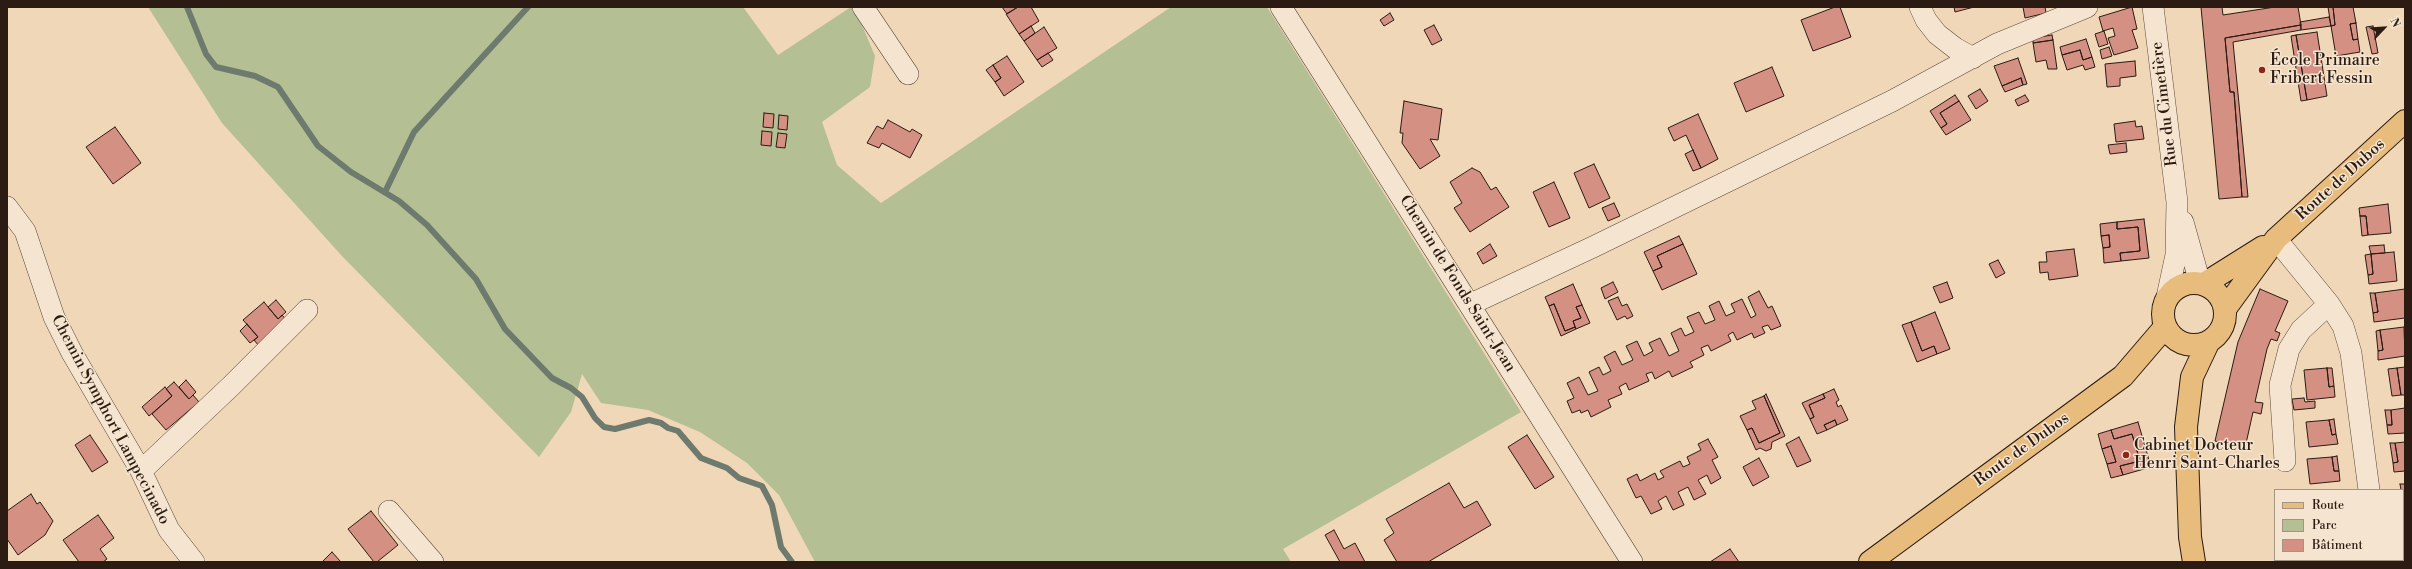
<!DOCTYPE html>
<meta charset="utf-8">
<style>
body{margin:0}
#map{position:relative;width:2412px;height:569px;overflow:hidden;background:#efd7b7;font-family:"Libre Bodoni",serif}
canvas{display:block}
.frame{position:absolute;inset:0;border:8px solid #2b1b12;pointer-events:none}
.legend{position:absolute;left:2274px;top:489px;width:130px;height:72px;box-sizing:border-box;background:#f5e5d0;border:1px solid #a49484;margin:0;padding:5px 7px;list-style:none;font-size:12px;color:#2b1b12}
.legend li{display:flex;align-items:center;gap:8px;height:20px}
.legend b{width:20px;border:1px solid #a49484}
.north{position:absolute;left:2364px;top:8px;width:40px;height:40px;-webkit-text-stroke:3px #f5e5d0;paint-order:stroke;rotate:65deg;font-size:11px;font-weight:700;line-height:16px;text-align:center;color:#2b1b12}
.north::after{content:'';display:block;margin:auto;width:14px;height:18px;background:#2b1b12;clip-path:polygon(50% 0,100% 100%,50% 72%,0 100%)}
</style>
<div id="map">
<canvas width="2412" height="569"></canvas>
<div class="frame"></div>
<ul class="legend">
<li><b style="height:5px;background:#e8bc7c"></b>Route</li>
<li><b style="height:11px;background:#b4bf93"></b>Parc</li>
<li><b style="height:11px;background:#d49083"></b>Bâtiment</li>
</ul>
<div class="north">N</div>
</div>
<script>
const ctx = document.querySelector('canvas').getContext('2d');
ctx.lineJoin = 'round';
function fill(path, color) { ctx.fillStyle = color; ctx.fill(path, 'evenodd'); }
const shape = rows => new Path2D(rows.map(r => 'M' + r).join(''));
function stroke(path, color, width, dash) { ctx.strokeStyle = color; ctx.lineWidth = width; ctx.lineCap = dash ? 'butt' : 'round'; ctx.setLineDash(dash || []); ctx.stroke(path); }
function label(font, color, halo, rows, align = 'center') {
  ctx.font = font + ' "Libre Bodoni",serif'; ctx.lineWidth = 3; ctx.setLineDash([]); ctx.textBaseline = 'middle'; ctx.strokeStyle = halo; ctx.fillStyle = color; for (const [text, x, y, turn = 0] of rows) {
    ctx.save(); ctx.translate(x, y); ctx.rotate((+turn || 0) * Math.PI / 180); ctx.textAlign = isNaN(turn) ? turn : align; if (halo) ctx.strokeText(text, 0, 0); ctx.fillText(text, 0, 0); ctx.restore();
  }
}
const green = shape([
 [148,7,743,7,778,55,851,7,859,18,875,56,870,87,822,122,837,165,881,203,1171,7,1267,7,1521,412,1283,549,1291,562,815,562,779,495,747,463,700,432,648,410,601,403,582,374,571,412,539,457,342,256,222,123]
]);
const stream = shape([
 [187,7,206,54,216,67,255,76,278,87,318,146,351,172,399,201,427,225,476,279,505,329,552,378,571,388,582,397,595,418,604,427,615,429,649,420,661,423,668,428,678,431,701,458,727,468,739,478,762,486,772,505,781,547,792,562],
 [385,192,414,132,528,7]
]);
const building = shape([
 [1002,7,1018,7,1007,14,1002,7],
 [1018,7,1031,7,1039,21,1019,34,1006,14,1018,7],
 [1835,7,1840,7,1851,37,1813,51,1801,20,1835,7],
 [1954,7,1974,7,1955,12,1954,7],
 [2023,7,2045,7,2046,13,2025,18,2023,7],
 [2132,7,2137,29,2132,30,2138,48,2114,55,2108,38,2115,36,2113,28,2103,31,2099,17,2132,7],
 [2201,7,2222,7,2223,15,2275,7,2298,7,2301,25,2225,38,2230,92,2234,92,2242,197,2219,199,2201,7],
 [2328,7,2333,7,2335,25,2331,26,2328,7],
 [2333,7,2353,7,2356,23,2350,24,2353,40,2358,39,2360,52,2336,56,2331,26,2335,25,2333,7],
 [1390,13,1394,20,1384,26,1380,20,1390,13],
 [2329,17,2331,26,2301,30,2300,22,2329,17],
 [2356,23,2358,39,2353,40,2350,24,2356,23],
 [1434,25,1442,40,1432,45,1424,30,1434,25],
 [2301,25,2301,30,2233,42,2248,197,2242,197,2234,92,2230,92,2225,38,2301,25],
 [1031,26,1035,33,1024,41,1019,34,1031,26],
 [2373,26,2378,53,2372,54,2366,27,2373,26],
 [1044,27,1057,48,1037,60,1024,41,1044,27],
 [2104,31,2108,44,2099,47,2095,34,2104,31],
 [2317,32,2327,96,2307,100,2296,35,2317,32],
 [2052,35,2053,40,2033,43,2033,38,2052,35],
 [2296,35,2307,100,2301,101,2291,36,2296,35],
 [2086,39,2092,57,2083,60,2080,50,2062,55,2060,47,2086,39],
 [2053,40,2057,69,2048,69,2046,60,2036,62,2033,43,2053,40],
 [2109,47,2112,56,2102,59,2100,50,2109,47],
 [2080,50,2083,60,2092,57,2095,67,2085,70,2083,65,2067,70,2062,55,2080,50],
 [1048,53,1053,60,1042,67,1037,60,1048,53],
 [1007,56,1024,82,1004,96,995,82,1001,78,993,65,1007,56],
 [2018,58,2027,84,2023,85,2021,78,2002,86,1994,66,2018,58],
 [2135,61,2136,76,2120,78,2120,86,2107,87,2105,64,2135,61],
 [993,65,1001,78,995,82,986,70,993,65],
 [1772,67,1784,96,1746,112,1734,83,1772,67],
 [2021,78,2023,85,2005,92,2002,86,2021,78],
 [1980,89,1988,101,1976,109,1968,96,1980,89],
 [1955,95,1959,101,1940,113,1947,124,1941,128,1930,111,1955,95],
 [2025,95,2029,101,2018,106,2015,100,2025,95],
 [1404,101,1442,109,1438,140,1430,139,1440,156,1420,169,1402,143,1403,133,1400,133,1404,101],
 [1959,101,1971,120,1946,135,1941,128,1947,124,1940,113,1959,101],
 [764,113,774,114,773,128,763,127,764,113],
 [1698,114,1718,159,1701,168,1686,135,1674,141,1668,128,1698,114],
 [779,115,788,116,787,130,778,129,779,115],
 [888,120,910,132,912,129,922,135,910,158,882,143,879,148,867,143,877,126,883,129,888,120],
 [2135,121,2136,127,2142,126,2144,139,2116,142,2114,124,2135,121],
 [115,127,141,163,113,184,86,147,115,127],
 [762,131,772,132,771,146,761,145,762,131],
 [778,133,787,134,785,148,776,147,778,133],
 [2126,143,2127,152,2110,154,2108,145,2126,143],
 [1693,150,1701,168,1693,171,1685,154,1693,150],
 [1594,164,1610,198,1589,208,1574,173,1594,164],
 [1472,168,1480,172,1491,190,1496,187,1509,207,1470,232,1454,208,1462,203,1450,182,1472,168],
 [1554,182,1570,218,1549,227,1533,192,1554,182],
 [1614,203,1620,216,1608,221,1602,208,1614,203],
 [2388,204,2391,233,2368,235,2366,216,2360,216,2359,208,2388,204],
 [2360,216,2366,216,2368,235,2362,236,2360,216],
 [2144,219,2149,258,2121,261,2120,253,2140,251,2138,227,2117,229,2117,222,2144,219],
 [2117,222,2117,229,2138,227,2140,251,2120,253,2121,261,2104,263,2103,248,2110,247,2109,235,2101,236,2100,224,2117,222],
 [2109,235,2110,247,2103,248,2101,236,2109,235],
 [1679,236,1683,244,1657,256,1662,267,1653,271,1644,252,1679,236],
 [1490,244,1497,256,1483,264,1477,253,1490,244],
 [1683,244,1697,274,1662,290,1653,271,1662,267,1657,256,1683,244],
 [2384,245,2385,253,2371,254,2369,246,2384,245],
 [2074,249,2078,276,2049,280,2048,272,2040,273,2039,262,2047,262,2046,252,2074,249],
 [2394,252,2397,281,2369,284,2368,275,2373,274,2371,254,2394,252],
 [2371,254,2373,274,2368,275,2365,255,2371,254],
 [1998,260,2005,273,1996,278,1989,264,1998,260],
 [1613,282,1618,292,1605,299,1601,288,1613,282],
 [1947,282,1953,298,1940,303,1933,287,1947,282],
 [1573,284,1582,305,1576,307,1581,318,1573,321,1575,327,1565,331,1554,304,1549,306,1545,297,1573,284],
 [2260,289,2288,301,2275,331,2280,333,2277,341,2271,339,2267,349,2255,402,2263,403,2261,414,2253,412,2245,448,2215,441,2238,342,2260,289],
 [2405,289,2405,318,2374,322,2373,313,2378,312,2375,293,2405,289],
 [1759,291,1768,308,1772,306,1781,326,1771,330,1768,325,1762,327,1765,333,1754,338,1752,333,1737,340,1733,332,1728,335,1731,341,1711,351,1708,345,1701,348,1704,355,1690,362,1693,367,1672,377,1669,371,1655,379,1652,372,1646,374,1649,381,1629,390,1626,383,1619,387,1622,394,1608,400,1611,407,1591,417,1588,410,1581,413,1580,410,1572,413,1567,401,1574,398,1567,383,1579,377,1588,395,1598,391,1589,372,1599,367,1603,375,1611,371,1604,357,1615,351,1622,365,1633,360,1626,346,1637,341,1644,356,1653,351,1649,343,1660,338,1669,356,1679,351,1671,333,1681,328,1685,336,1694,332,1687,317,1699,312,1705,324,1715,320,1709,306,1719,301,1726,316,1735,312,1731,304,1742,299,1751,318,1756,315,1748,297,1759,291],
 [2370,293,2375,293,2378,312,2373,313,2370,293],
 [1618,297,1622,306,1627,304,1633,316,1627,319,1625,316,1617,320,1608,301,1618,297],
 [276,300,286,312,278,319,268,307,276,300],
 [264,302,278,319,282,315,288,322,259,346,254,340,258,337,243,320,264,302],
 [1554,304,1565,331,1575,327,1576,329,1561,336,1549,306,1554,304],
 [1582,305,1590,323,1576,329,1573,321,1581,318,1576,307,1582,305],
 [1935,312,1950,349,1937,354,1934,346,1922,351,1911,322,1935,312],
 [1911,322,1922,351,1934,346,1937,354,1917,362,1902,325,1911,322],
 [247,324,258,337,250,343,240,331,247,324],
 [2404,327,2405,356,2378,360,2378,351,2383,350,2380,330,2404,327],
 [2380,330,2383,350,2378,351,2376,331,2380,330],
 [2405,367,2405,395,2401,395,2397,368,2405,367],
 [2327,368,2332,368,2334,386,2329,387,2327,368],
 [2327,368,2329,387,2334,386,2335,397,2307,400,2304,370,2327,368],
 [2397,368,2401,395,2392,396,2388,369,2397,368],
 [186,380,196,392,189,399,179,387,186,380],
 [174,382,189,399,193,395,199,402,166,430,152,414,172,396,166,389,174,382],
 [165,387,172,396,149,416,142,407,165,387],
 [1834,389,1839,400,1836,402,1838,407,1841,405,1848,420,1837,425,1835,420,1824,425,1827,430,1817,434,1810,419,1814,417,1809,405,1825,398,1823,394,1834,389],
 [1766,394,1785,436,1772,442,1771,449,1766,451,1760,448,1756,450,1747,430,1752,428,1759,443,1780,433,1764,396,1766,394],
 [1823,394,1825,398,1809,405,1814,417,1810,419,1802,403,1823,394],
 [1764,396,1780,433,1759,443,1752,428,1747,430,1740,416,1756,409,1752,401,1764,396],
 [2304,398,2305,402,2315,401,2315,408,2294,410,2292,399,2304,398],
 [2405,408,2405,433,2388,434,2387,425,2392,425,2391,410,2405,408],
 [2385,410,2391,410,2392,425,2387,425,2385,410],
 [2334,419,2336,434,2332,435,2329,420,2334,419],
 [1835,420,1837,425,1827,430,1824,425,1835,420],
 [2329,420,2332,435,2336,434,2338,444,2309,447,2306,422,2329,420],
 [2138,422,2151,467,2123,475,2120,466,2140,461,2132,434,2114,439,2111,430,2138,422],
 [2111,430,2114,439,2132,434,2140,461,2120,466,2123,475,2111,478,2107,464,2116,462,2111,446,2102,449,2098,434,2111,430],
 [90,435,108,462,92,472,75,445,90,435],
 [1527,435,1554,477,1535,489,1508,447,1527,435],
 [1799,437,1811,461,1797,467,1786,444,1799,437],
 [1708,439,1718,457,1712,460,1721,478,1711,484,1707,475,1698,480,1706,494,1694,500,1688,487,1678,492,1684,505,1673,510,1666,496,1658,501,1662,509,1651,514,1641,496,1636,498,1627,479,1637,474,1640,481,1655,473,1658,480,1664,477,1660,471,1680,461,1683,467,1690,464,1687,457,1701,450,1698,444,1708,439],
 [2405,442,2405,471,2394,472,2393,463,2398,462,2395,443,2405,442],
 [2390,443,2395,443,2398,462,2393,463,2390,443],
 [2111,446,2116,462,2107,464,2102,449,2111,446],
 [2337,456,2339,471,2334,471,2332,457,2337,456],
 [2332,457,2334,471,2339,471,2340,481,2310,484,2307,459,2332,457],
 [1759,458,1769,477,1753,486,1743,467,1759,458],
 [1449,483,1464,508,1477,501,1491,525,1428,562,1397,562,1384,540,1394,533,1386,519,1449,483],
 [2400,484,2405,484,2405,509,2403,509,2403,490,2401,490,2400,484],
 [31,494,37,504,40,502,53,521,45,535,18,555,7,539,7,511,31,494],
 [371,511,398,545,377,562,374,562,348,529,371,511],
 [98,515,114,538,100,549,107,559,103,562,79,562,63,540,98,515],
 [1334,530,1344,549,1355,543,1365,562,1340,562,1325,535,1334,530],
 [1730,549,1739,562,1710,562,1730,549],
 [332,552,341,562,322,562,332,552]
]);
const minor = shape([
 [863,7,908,74],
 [1281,7,1632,562],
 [1920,7,1926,20,1937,34,1955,48,1973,58],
 [2153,7,2177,202,2176,255,2167,297],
 [7,207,25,231,54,317,72,353,141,471,169,530,194,562],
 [2183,222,2200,283],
 [2276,239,2329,304,2343,326,2351,353,2369,490],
 [1471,304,1593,247,1892,101,1997,44,2087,7],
 [2285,461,2280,385,2289,349,2301,330,2329,304],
 [141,471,231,386,307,310],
 [389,511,433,562]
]);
const primary = shape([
 '2163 314a31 31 0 1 1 62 0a31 31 0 1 1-62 0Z',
 [2204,284,2263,247],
 [2225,309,2276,239,2405,121],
 [1870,562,2123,376,2165,327],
 [2194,562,2190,537,2186,427,2192,377,2208,343]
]);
const markers = [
 [2262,70,4,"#8f2418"],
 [2126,455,4,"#8f2418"]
];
const poiNames = [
 ["École Primaire",2270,61],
 ["Fribert Fessin",2270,79],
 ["Cabinet Docteur",2134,446],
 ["Henri Saint-Charles",2134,464]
];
const streetNames = [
 ["Rue du Cimetière",2165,104,-97],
 ["Route de Dubos",2341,180,-42],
 ["Chemin de Fonds Saint-Jean",1457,284,58],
 ["Chemin Symphort Lampecinado",110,420,62],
 ["Route de Dubos",2022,450,-36]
];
fill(green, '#b4bf93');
stroke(stream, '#6e7a6d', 6);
fill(building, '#d49083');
stroke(building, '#2b1b12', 1);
stroke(minor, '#5c4a3b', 22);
stroke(primary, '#2b1b12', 24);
stroke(minor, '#f5e5d0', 21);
stroke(primary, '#e8bc7c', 22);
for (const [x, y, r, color] of markers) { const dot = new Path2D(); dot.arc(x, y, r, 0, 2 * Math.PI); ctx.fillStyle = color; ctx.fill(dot); stroke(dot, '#f5e5d0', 1.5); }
label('16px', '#2b1b12', '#f5e5d0', poiNames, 'left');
label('16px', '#2b1b12', '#f5e5d0', streetNames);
</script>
